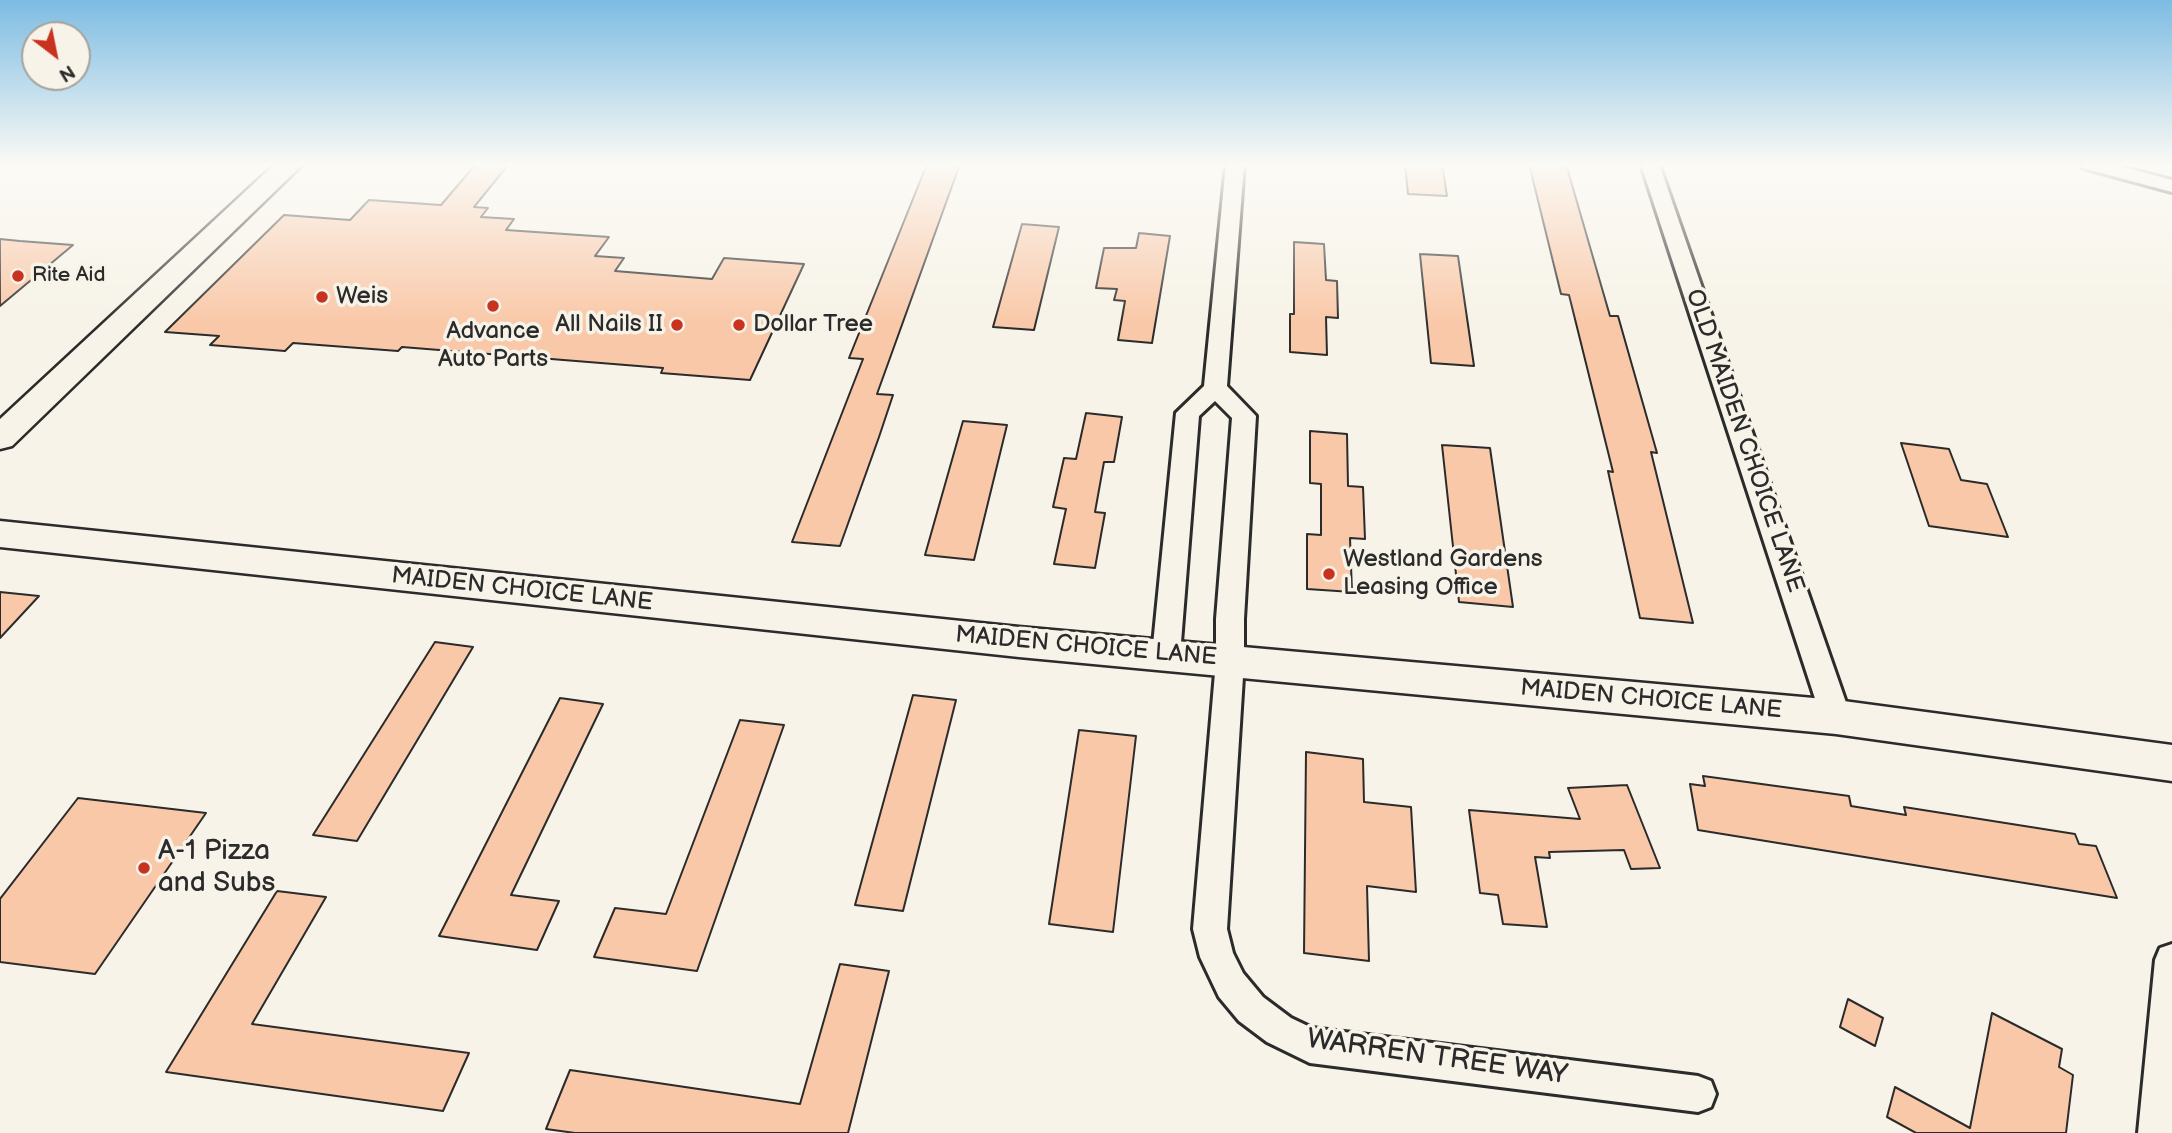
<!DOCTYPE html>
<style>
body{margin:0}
#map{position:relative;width:2172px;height:1133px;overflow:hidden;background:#f7f3e8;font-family:"Balsamiq Sans",sans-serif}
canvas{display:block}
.north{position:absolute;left:21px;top:21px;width:70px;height:70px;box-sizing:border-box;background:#f7f3e8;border:2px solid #a5a39c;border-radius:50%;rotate:148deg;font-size:19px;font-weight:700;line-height:28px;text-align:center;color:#2b2b2b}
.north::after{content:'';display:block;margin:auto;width:24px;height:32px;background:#c8321e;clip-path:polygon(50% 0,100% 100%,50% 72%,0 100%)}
</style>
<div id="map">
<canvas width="2172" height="1133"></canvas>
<div class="north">N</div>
</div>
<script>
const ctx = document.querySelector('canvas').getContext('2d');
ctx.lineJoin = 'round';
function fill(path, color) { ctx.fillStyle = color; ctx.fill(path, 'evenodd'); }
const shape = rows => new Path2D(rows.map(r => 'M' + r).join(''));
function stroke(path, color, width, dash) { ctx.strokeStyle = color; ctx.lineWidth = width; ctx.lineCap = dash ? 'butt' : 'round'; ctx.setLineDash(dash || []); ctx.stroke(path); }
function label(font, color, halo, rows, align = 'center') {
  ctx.font = font + ' "Balsamiq Sans",sans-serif'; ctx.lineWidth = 7; ctx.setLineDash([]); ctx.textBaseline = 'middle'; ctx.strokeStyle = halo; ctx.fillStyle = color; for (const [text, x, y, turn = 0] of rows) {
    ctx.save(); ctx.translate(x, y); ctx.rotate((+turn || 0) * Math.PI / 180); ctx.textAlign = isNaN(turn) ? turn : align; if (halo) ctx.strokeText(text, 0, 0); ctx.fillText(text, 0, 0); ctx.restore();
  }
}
const building = shape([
 [476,164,509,164,474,207,488,208,481,217,514,219,506,230,609,237,595,256,624,258,615,271,712,279,724,258,804,264,750,380,661,373,663,368,402,347,398,351,293,343,285,351,210,345,219,336,165,332,284,215,350,220,369,200,441,205,476,164],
 [927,164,960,164,877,394,893,395,879,437,840,546,792,542,863,359,849,358,927,164],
 [1405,164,1442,164,1447,196,1408,194,1405,164],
 [1529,164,1566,164,1610,316,1618,316,1657,453,1651,452,1693,623,1640,618,1608,471,1613,472,1569,295,1561,294,1529,164],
 [1022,224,1059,227,1034,330,993,327,1022,224],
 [1139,233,1170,236,1152,343,1118,340,1125,301,1114,300,1117,289,1096,288,1104,248,1136,248,1139,233],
 [0,239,20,241,73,245,0,306,0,239],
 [1294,242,1324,244,1326,280,1337,281,1338,318,1326,317,1327,355,1290,352,1290,314,1294,314,1294,242],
 [1420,254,1458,256,1474,366,1431,363,1420,254],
 [1086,413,1122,417,1114,462,1104,462,1095,512,1105,513,1095,568,1054,564,1066,509,1053,507,1064,458,1076,459,1086,413],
 [963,421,1007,425,974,560,925,555,963,421],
 [1310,431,1347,434,1348,486,1363,487,1365,539,1350,538,1352,592,1307,589,1307,534,1321,535,1321,484,1310,483,1310,431],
 [1901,443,1949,449,1961,480,1987,484,2008,537,1929,526,1901,443],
 [1442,445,1490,448,1513,607,1459,602,1442,445],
 [0,592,39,596,0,638,0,592],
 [435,642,473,647,357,841,313,835,435,642],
 [913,695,956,700,903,911,855,905,913,695],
 [560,698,603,704,511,895,559,901,537,950,439,936,560,698],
 [740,720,784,725,697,971,594,957,615,908,666,914,740,720],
 [1079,730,1136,736,1113,932,1049,924,1079,730],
 [1306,752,1363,759,1364,802,1411,807,1416,892,1367,886,1369,961,1304,953,1306,752],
 [1703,776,1849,796,1851,806,1906,815,1904,807,2075,834,2079,844,2096,846,2117,898,1698,830,1690,784,1705,786,1703,776],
 [1627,785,1660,868,1631,869,1624,850,1549,852,1550,858,1535,857,1547,927,1503,924,1498,895,1480,893,1469,810,1580,819,1568,788,1627,785],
 [78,798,206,813,95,974,0,962,0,899,78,798],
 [277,891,326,897,252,1024,469,1053,443,1111,166,1072,277,891],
 [840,964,889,971,848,1133,575,1133,546,1129,570,1070,800,1104,840,964],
 [1848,999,1883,1018,1875,1046,1840,1027,1848,999],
 [1992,1013,2062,1049,2059,1067,2073,1075,2066,1133,1916,1133,1887,1117,1895,1087,1970,1128,1992,1013]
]);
const street = shape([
 [1226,164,1244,164,1227,386,1256,416,1244,619,1244,661,1227,929,1233,953,1243,973,1263,997,1291,1018,1312,1028,1698,1076,1711,1081,1716,1094,1711,1107,1698,1112,1310,1063,1267,1042,1239,1021,1219,997,1200,957,1193,929,1216,661,1216,619,1232,418,1215,401,1199,416,1180,655,1176,663,1166,666,1156,663,1152,655,1176,413,1204,386,1226,164],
 [1641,164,1659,164,1851,717,1846,726,1836,729,1826,726,1821,717,1641,164],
 [2081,164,2112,164,2172,180,2172,192,2083,168,2081,164],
 [2172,944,2172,1133,2138,1133,2155,960,2160,948,2172,944]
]);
const secondary = shape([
 [275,164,303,164,12,446,0,449,0,419,275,164],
 [0,521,1019,627,1836,700,2172,745,2172,781,1836,734,1019,657,0,547,0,521]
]);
const markers = [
 [18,276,7,"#c8321e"],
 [322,297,7,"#c8321e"],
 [493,306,7,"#c8321e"],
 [677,325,7,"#c8321e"],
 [739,325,7,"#c8321e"],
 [1329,574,7,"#c8321e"],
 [144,868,7,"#c8321e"]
];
const farPoinames = [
 ["Rite Aid",32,276]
];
const poiNames = [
 ["Weis",336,297],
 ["All Nails II",663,325,"right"],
 ["Dollar Tree",753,325],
 ["Advance",493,332,"center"],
 ["Auto Parts",493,360,"center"],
 ["Westland Gardens",1343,560],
 ["Leasing Office",1343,588]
];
const streetNames = [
 ["OLD MAIDEN CHOICE LANE",1744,441,71],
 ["MAIDEN CHOICE LANE",522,590,6],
 ["MAIDEN CHOICE LANE",1086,647,5],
 ["MAIDEN CHOICE LANE",1651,700,5]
];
const nearPoinames = [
 ["A-1 Pizza",158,852],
 ["and Subs",158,884]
];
const nearStreetnames = [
 ["WARREN TREE WAY",1437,1058,8]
];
fill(building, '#f9c8a8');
stroke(building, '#2b2b2b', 2);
stroke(street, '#2b2b2b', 6);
stroke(secondary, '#2b2b2b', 5);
fill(street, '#f7f3e8');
fill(secondary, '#f7f3e8');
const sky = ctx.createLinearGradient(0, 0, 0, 323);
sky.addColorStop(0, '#7dbce3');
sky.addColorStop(0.51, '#fbfaf5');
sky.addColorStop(1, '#fbfaf500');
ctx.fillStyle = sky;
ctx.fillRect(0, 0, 2172, 323);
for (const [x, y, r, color] of markers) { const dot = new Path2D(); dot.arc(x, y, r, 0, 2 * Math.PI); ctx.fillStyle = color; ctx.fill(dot); stroke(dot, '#f7f3e8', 2.5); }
label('21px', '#2b2b2b', '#f7f3e8', farPoinames, 'left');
label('24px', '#2b2b2b', '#f7f3e8', poiNames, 'left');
label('24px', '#2b2b2b', '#f7f3e8', streetNames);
label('28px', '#2b2b2b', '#f7f3e8', nearPoinames, 'left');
label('28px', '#2b2b2b', '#f7f3e8', nearStreetnames);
</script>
